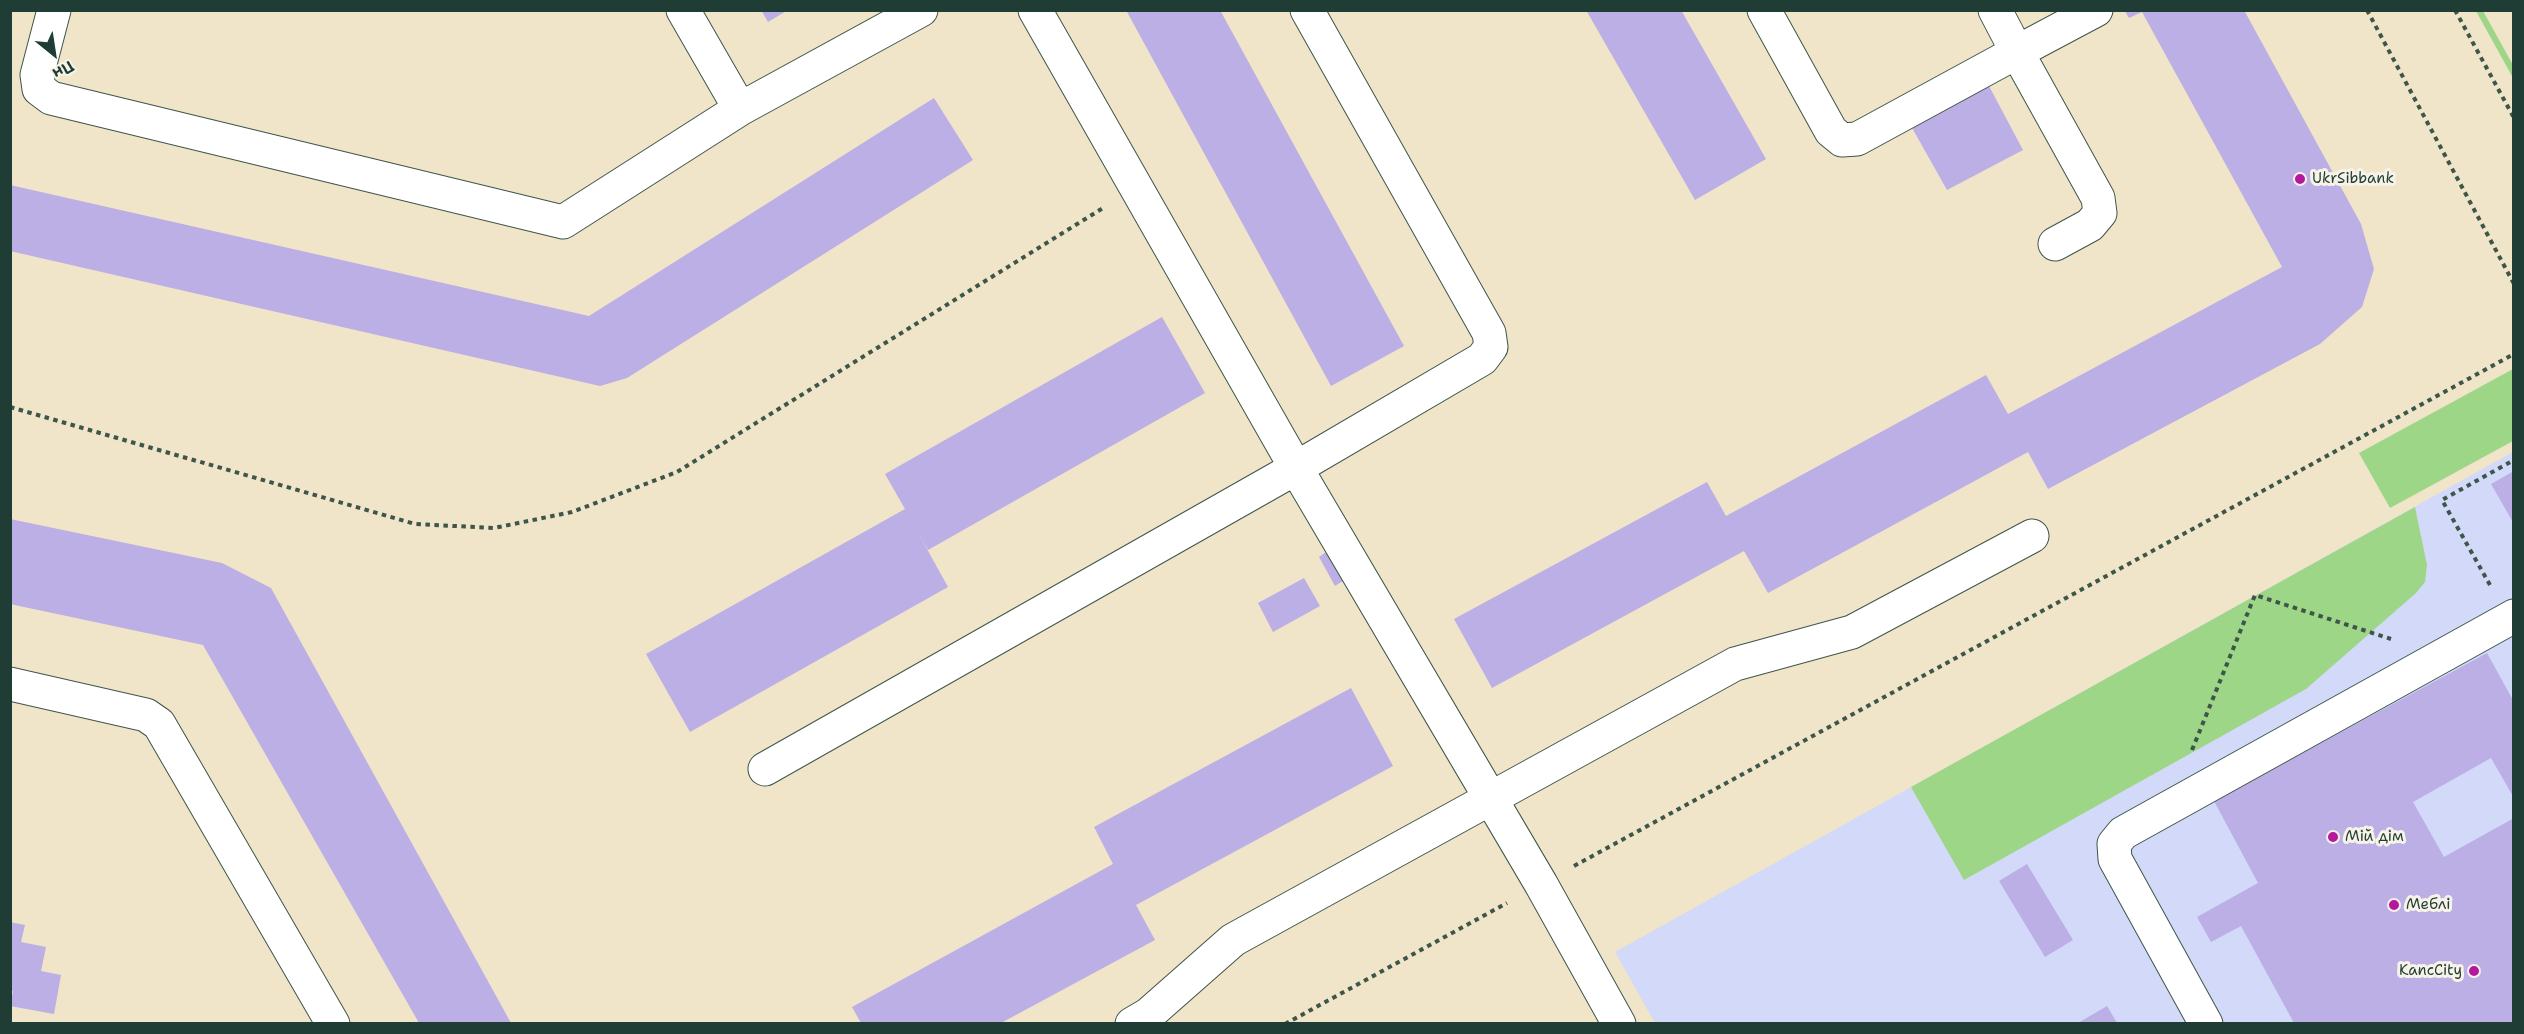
<!DOCTYPE html>
<meta charset="utf-8">
<style>
body{margin:0}
#map{position:relative;width:2524px;height:1034px;overflow:hidden;background:#f0e4c9;font-family:"Shantell Sans",sans-serif}
canvas{display:block}
.frame{position:absolute;inset:0;border:12px solid #1f3d34;pointer-events:none}
.north{position:absolute;left:24px;top:24px;width:60px;height:60px;-webkit-text-stroke:4px #f7f3e8;paint-order:stroke;rotate:150deg;font-size:16px;font-weight:700;line-height:24px;text-align:center;color:#1f3d34}
.north::after{content:'';display:block;margin:auto;width:21px;height:27px;background:#1f3d34;clip-path:polygon(50% 0,100% 100%,50% 72%,0 100%)}
</style>
<div id="map">
<canvas width="2524" height="1034"></canvas>
<div class="frame"></div>
<div class="north">Пн</div>
</div>
<script>
const ctx = document.querySelector('canvas').getContext('2d');
ctx.lineJoin = 'round';
function fill(path, color) { ctx.fillStyle = color; ctx.fill(path, 'evenodd'); }
const shape = rows => new Path2D(rows.map(r => 'M' + r).join(''));
function stroke(path, color, width, dash) { ctx.strokeStyle = color; ctx.lineWidth = width; ctx.lineCap = dash ? 'butt' : 'round'; ctx.setLineDash(dash || []); ctx.stroke(path); }
function label(font, color, halo, rows, align = 'center') {
  ctx.font = font + ' "Shantell Sans",sans-serif'; ctx.lineWidth = 6; ctx.setLineDash([]); ctx.textBaseline = 'middle'; ctx.strokeStyle = halo; ctx.fillStyle = color; for (const [text, x, y, turn = 0] of rows) {
    ctx.save(); ctx.translate(x, y); ctx.rotate((+turn || 0) * Math.PI / 180); ctx.textAlign = isNaN(turn) ? turn : align; if (halo) ctx.strokeText(text, 0, 0); ctx.fillText(text, 0, 0); ctx.restore();
  }
}
const built = shape([
 [2513,452,2513,1023,1655,1023,1615,952]
]);
const green = shape([
 [2476,11,2483,11,2513,65,2513,78],
 [2513,369,2513,441,2390,508,2359,453],
 [2415,507,2427,565,2425,582,2416,593,2306,689,1964,880,1911,787]
]);
const building = shape([
 [761,10,788,10,768,22],
 [1126,10,1220,10,1404,346,1331,386],
 [1586,10,1681,10,1766,159,1695,200],
 [2124,10,2244,10,2361,224,2374,269,2362,307,2320,344,2048,489,2028,452,1768,593,1744,551,1492,688,1454,619,1707,482,1726,516,1986,375,2008,414,2282,267,2142,12,2129,18],
 [1989,86,2023,150,1947,190,1911,126],
 [934,98,973,160,627,378,600,386,10,251,10,185,589,316],
 [1162,317,1205,393,928,550,917,531,948,587,690,732,646,654,905,509,885,474],
 [2514,471,2514,524,2491,484],
 [10,519,222,563,271,588,511,1023,419,1023,203,645,10,604],
 [1326,552,1343,581,1335,586,1319,557],
 [1304,578,1320,606,1273,632,1258,603],
 [2487,653,2514,702,2514,798,2491,758,2413,802,2444,857,2514,818,2514,1023,2294,1023,2241,926,2211,942,2197,917,2258,883,2214,801],
 [1351,688,1393,766,1136,905,1155,940,1001,1023,861,1023,852,1007,1113,864,1094,827],
 [2027,864,2073,940,2045,957,1999,881],
 [10,922,25,925,21,942,46,947,41,971,61,975,54,1014,10,1006,13,991,10,990],
 [2107,1006,2117,1023,2078,1023]
]);
const path = shape([
 [2367,10,2514,284],
 [2455,10,2514,118],
 [10,407,415,524,494,528,572,512,677,472,1103,208],
 [2490,585,2442,500,2514,460],
 [2192,750,2255,595,2391,639],
 [1574,866,2514,354],
 [1285,1024,1507,903]
]);
const minor = shape([
 [54,10,37,75,39,89,51,98,563,222,740,109,921,10],
 [683,10,740,109],
 [1035,10,1296,468,1541,884,1619,1024],
 [1764,10,1831,131,1842,140,1857,139,2017,52,2098,198,2100,213,2090,225,2055,244],
 [1995,10,2017,52,2096,10],
 [10,684,146,715,159,724,333,1024],
 [765,769,1296,468,1482,359,1491,347,1489,333,1307,10],
 [1132,1024,1149,1014,1233,940,1735,664,1852,632,2032,536],
 [2206,1024,2115,859,2114,844,2123,833,2514,616]
]);
const markers = [
 [2300,179,6,"#b5179e"],
 [2333,837,6,"#b5179e"],
 [2394,905,6,"#b5179e"],
 [2474,971,6,"#b5179e"]
];
const poiNames = [
 ["UkrSibbank",2312,179],
 ["Мій дім",2345,837],
 ["Меблі",2406,905],
 ["KancCity",2462,971,"right"]
];
fill(built, '#d2d9f9');
fill(green, '#9ed688');
fill(building, '#bbafe5');
stroke(minor, '#3e564a', 35);
stroke(path, '#3e564a', 4, [4.5, 4.5]);
stroke(minor, '#fff', 33);
for (const [x, y, r, color] of markers) { const dot = new Path2D(); dot.arc(x, y, r, 0, 2 * Math.PI); ctx.fillStyle = color; ctx.fill(dot); stroke(dot, '#f7f3e8', 2); }
label('15px', '#1f3d34', '#f7f3e8', poiNames, 'left');
</script>
